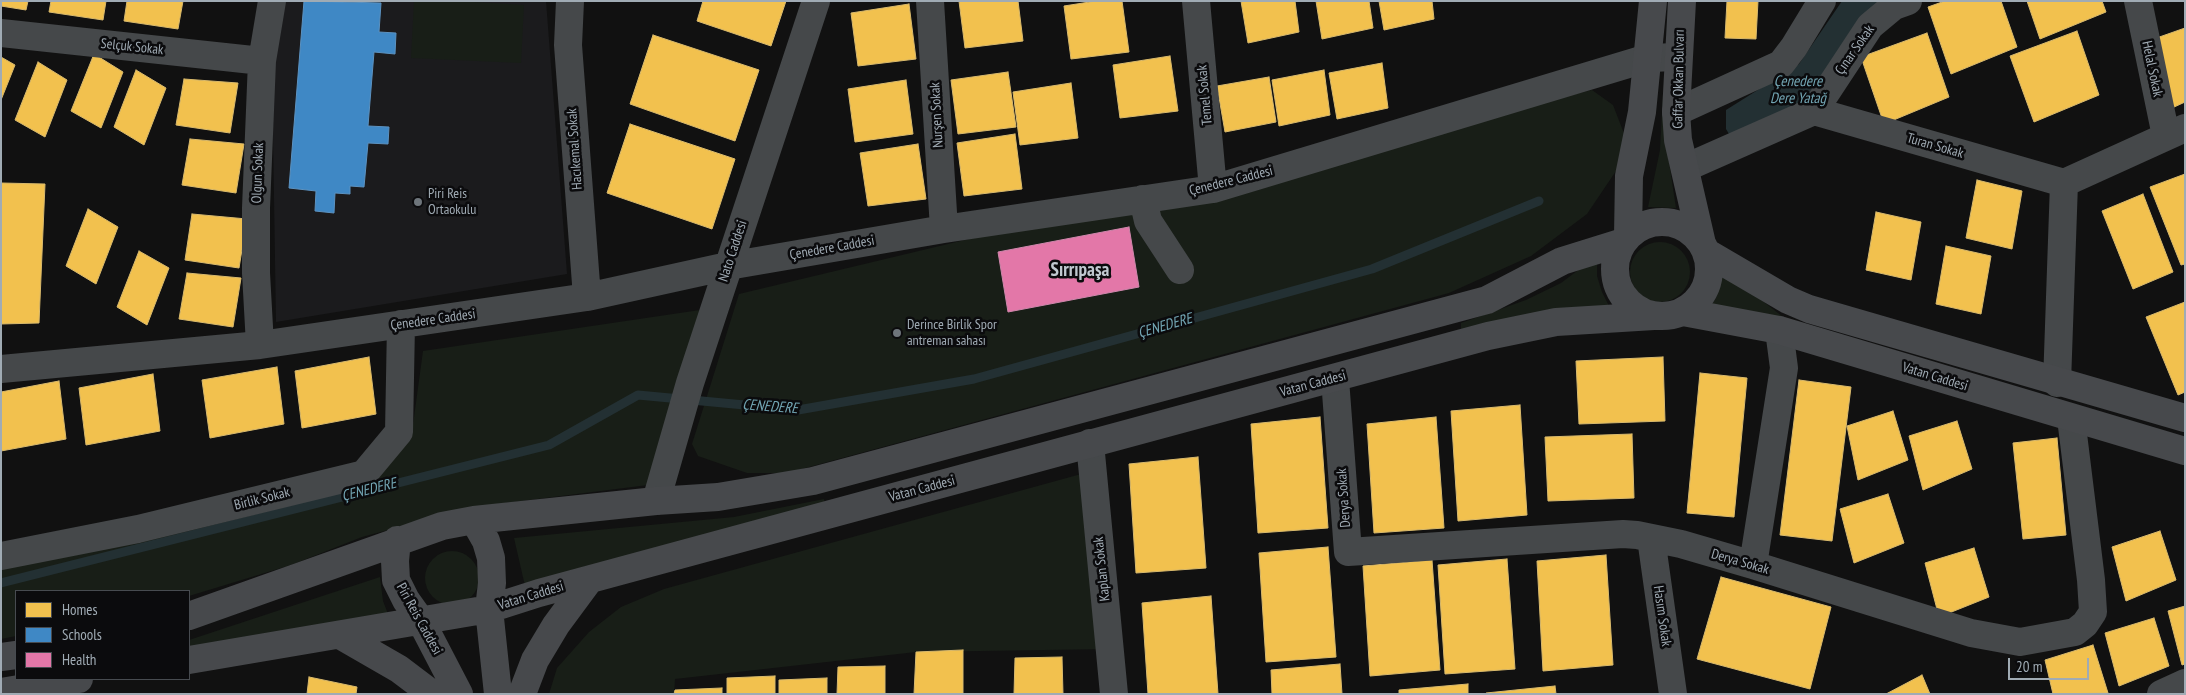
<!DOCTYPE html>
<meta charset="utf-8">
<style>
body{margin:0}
#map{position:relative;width:2186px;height:695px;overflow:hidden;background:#111;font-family:"PT Sans Narrow",sans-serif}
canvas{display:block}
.frame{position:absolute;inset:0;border:2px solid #a0abb4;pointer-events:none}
.legend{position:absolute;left:15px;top:590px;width:175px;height:90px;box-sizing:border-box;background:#0b0b0d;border:1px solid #474b50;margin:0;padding:6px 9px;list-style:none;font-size:15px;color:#a0abb4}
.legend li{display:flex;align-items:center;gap:10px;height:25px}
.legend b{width:25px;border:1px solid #474b50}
.scale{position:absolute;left:2008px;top:658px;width:81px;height:22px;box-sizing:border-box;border:2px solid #a0abb4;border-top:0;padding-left:6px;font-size:15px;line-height:18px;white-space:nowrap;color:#a0abb4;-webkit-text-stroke:4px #0b0b0d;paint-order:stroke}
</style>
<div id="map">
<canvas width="2186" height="695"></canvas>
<div class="frame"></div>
<ul class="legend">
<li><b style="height:14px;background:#f2c14e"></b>Homes</li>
<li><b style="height:14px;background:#3f88c5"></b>Schools</li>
<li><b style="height:14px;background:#e377a8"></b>Health</li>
</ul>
<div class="scale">20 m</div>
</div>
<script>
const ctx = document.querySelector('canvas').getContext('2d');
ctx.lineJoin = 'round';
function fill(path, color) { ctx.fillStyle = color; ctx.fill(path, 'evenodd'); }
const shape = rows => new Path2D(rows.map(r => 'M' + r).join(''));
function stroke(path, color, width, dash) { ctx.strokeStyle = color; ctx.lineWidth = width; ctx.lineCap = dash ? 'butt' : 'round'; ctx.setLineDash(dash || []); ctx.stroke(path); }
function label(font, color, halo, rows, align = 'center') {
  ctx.font = font + ' "PT Sans Narrow",sans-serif'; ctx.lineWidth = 5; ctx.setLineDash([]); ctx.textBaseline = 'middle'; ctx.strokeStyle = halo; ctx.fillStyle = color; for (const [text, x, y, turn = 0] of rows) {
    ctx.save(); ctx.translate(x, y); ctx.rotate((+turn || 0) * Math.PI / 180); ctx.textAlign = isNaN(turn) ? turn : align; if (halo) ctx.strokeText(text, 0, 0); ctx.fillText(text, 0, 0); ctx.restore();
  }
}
const built = shape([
 [284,1,546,1,567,274,276,322,272,71]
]);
const green = shape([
 [414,1,459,1,524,5,521,63,411,58],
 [1592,90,1613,105,1625,136,1618,168,1587,214,1531,256,1449,293,787,473,747,473,698,456,692,444,739,294],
 [1663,93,1669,95,1667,149,1676,208,1648,207,1660,150],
 '1630 272a30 30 0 1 1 60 0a30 30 0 1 1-60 0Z',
 [1597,256,1597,276,1602,292,1609,306,1461,330,1461,323,1526,300,1561,283],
 [1721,266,1755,295,1801,331,1707,310,1716,298],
 [700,310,648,485,474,507,362,537,291,565,189,596,189,591,16,591,16,636,1,639,1,565,379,475,412,432,423,351],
 [1092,471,1109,649,916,652,675,679,674,694,549,694,557,668,589,632,621,607,664,589],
 [824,499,826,510,525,586,514,538,734,517],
 '425 578a27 27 0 1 1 54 0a27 27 0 1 1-54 0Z',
 [380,577,383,601,390,619,189,654,189,640]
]);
const water = shape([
 [1842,1,1881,1,1812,108,1732,139,1726,129,1726,110,1799,64]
]);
const homes = shape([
 [1,1,28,1,26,10,1,6,1,1],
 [51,1,106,1,103,20,49,12,51,1],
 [127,1,183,1,178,29,124,21,127,1],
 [703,1,786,1,771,46,697,21,703,1],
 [959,1,1018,1,1023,41,965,48,959,1],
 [1096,1,1122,1,1129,52,1071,59,1064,6,1096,1],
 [1241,1,1295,1,1299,32,1248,43,1241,1],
 [1316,1,1369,1,1373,28,1322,39,1316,1],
 [1379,1,1432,1,1434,19,1384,30,1379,1],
 [1727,1,1758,1,1756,39,1725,38,1727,1],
 [1945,1,2001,1,2017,47,1951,74,1928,7,1945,1],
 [2027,1,2102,1,2106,12,2040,39,2027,1],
 [909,4,916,59,858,66,851,13,909,4],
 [2185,28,2185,102,2172,108,2148,41,2185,28],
 [2077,31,2099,95,2034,122,2010,56,2077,31],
 [1927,33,1949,97,1884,124,1861,57,1927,33],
 [653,35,759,70,735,141,630,104,653,35],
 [94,54,123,72,101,128,71,111,94,54],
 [1170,56,1178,111,1120,118,1113,65,1170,56],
 [1,57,15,65,1,100,1,57],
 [38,62,67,80,45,137,15,120,38,62],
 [1382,63,1388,108,1337,119,1329,73,1382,63],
 [136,70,166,88,144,145,114,127,136,70],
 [1324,70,1330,115,1279,126,1272,80,1324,70],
 [1008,72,1016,127,958,134,951,80,1008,72],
 [1269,77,1276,122,1225,132,1217,86,1269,77],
 [184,79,238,83,230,133,176,125,184,79],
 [906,80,913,134,855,142,848,89,906,80],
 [1071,83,1078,138,1020,145,1013,92,1071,83],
 [630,124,735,159,712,229,607,193,630,124],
 [1015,134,1022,189,964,196,957,143,1015,134],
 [190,139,244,144,236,193,182,185,190,139],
 [918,144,926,199,868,206,860,153,918,144],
 [2185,174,2185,264,2181,265,2150,187,2185,174],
 [1977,180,2022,191,2012,249,1966,238,1977,180],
 [1,183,45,184,39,323,1,324,1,183],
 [2143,194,2173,272,2133,289,2102,211,2143,194],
 [88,209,118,227,96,284,66,266,88,209],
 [1876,212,1921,222,1911,280,1866,270,1876,212],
 [192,214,247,219,239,268,185,260,192,214],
 [1946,246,1991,256,1981,314,1936,304,1946,246],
 [139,251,169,268,147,325,117,307,139,251],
 [187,273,241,278,233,327,179,319,187,273],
 [2185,302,2185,392,2178,395,2146,317,2185,302],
 [369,357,376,414,302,428,295,371,369,357],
 [1663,357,1665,421,1579,424,1576,361,1663,357],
 [277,367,284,424,210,438,202,380,277,367],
 [1700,373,1747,378,1734,517,1687,513,1700,373],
 [153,374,160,431,86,445,79,388,153,374],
 [1799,380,1851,387,1832,541,1780,535,1799,380],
 [59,381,66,439,1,451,1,392,59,381],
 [1520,405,1527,515,1458,521,1451,411,1520,405],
 [1893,411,1908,460,1858,480,1847,426,1893,411],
 [1320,417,1328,528,1258,533,1251,424,1320,417],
 [1436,417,1444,528,1374,533,1367,424,1436,417],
 [1957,421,1972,469,1923,490,1909,436,1957,421],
 [1632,434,1634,498,1548,501,1545,437,1632,434],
 [2057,438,2066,535,2023,539,2013,443,2057,438],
 [1198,457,1206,568,1136,573,1129,464,1198,457],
 [1888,494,1904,543,1854,563,1840,509,1888,494],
 [2160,531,2176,580,2126,601,2112,547,2160,531],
 [1328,547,1336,657,1266,662,1259,553,1328,547],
 [1974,548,1989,597,1939,617,1925,563,1974,548],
 [1606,555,1613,665,1543,671,1537,561,1606,555],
 [1507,559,1515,669,1445,674,1438,565,1507,559],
 [1432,560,1440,670,1370,676,1363,566,1432,560],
 [1721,577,1831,607,1810,689,1697,659,1721,577],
 [1211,596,1218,694,1148,694,1142,603,1211,596],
 [2185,606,2185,664,2182,665,2168,611,2185,606],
 [2154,618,2169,666,2119,686,2105,633,2154,618],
 [2093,645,2108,693,2053,694,2045,660,2093,645],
 [963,650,963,694,914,694,916,652,963,650],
 [1062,657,1063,694,1014,694,1015,658,1062,657],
 [1340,664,1342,694,1272,694,1271,670,1340,664],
 [885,666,885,694,837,694,838,667,885,666],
 [1922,675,1930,694,1886,694,1922,675],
 [775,676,775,694,727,694,727,678,775,676],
 [309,677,357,687,356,694,307,694,309,677],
 [827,678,827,694,779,694,779,680,827,678],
 [1468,684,1468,694,1399,694,1399,690,1468,684],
 [1555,686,1556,694,1486,694,1486,693,1555,686],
 [722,688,722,694,674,694,675,690,722,688]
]);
const schools = shape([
 [304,1,381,3,379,32,396,33,395,54,374,52,368,126,389,127,388,144,368,143,364,187,350,186,350,194,335,193,334,213,315,211,316,191,289,188,304,1]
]);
const health = shape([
 [1129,227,1139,287,1008,312,998,252,1129,227]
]);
const stream = shape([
 [1,583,549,445,638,395,798,410,974,379,1372,269,1539,201]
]);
const minor = shape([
 [570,1,568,45,587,297],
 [930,1,944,229],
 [1196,1,1213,189],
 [2138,1,2166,136],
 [1,33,262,61],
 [1814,111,1870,26,1894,6,1908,1],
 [1676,112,1781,64,1794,47,1822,1],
 [1685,168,1814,111,2064,183,2185,128],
 [1143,199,1148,221,1180,270],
 [260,345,256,273,256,208,262,61,272,1],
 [1,369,260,345,587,297,728,266,944,229,1213,189,1648,58,1678,57],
 [1335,379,1348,552,1623,534,1637,535,1681,544,1753,565,1971,633,2020,642,2075,632,2085,624,2093,612,2091,580,2071,418],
 [2057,383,2064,183],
 [1090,443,1114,694],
 [656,501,690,383,816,1],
 [1651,538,1673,694],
 [1,556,138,529,364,474,399,432,401,324],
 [1753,565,1784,368,1779,330],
 [2161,694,2185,683]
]);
const major = shape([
 [1682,1,1676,112,1678,140,1702,244],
 '1615 269a47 47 0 1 1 94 0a47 47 0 1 1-94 0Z',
 [1628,236,1629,176,1642,112,1653,1],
 [1706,252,1788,300,1809,309,2185,418],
 [1683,312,1779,330,2185,451],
 [474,520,486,541,491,558,492,583,489,609,498,694],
 [397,540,395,561,396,580,406,600,421,621,459,694],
 [189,616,442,526,474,520,656,501,718,497,813,481,1487,300,1562,261,1623,242],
 [340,635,399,669,432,694],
 [1,657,16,655],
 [189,660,489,609,539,593,1488,336,1556,322,1654,316],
 [1,692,79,679],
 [522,694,535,660,556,625,590,579]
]);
const markers = [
 [418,202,5,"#6e757b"],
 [897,333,5,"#6e757b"]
];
const streetNames = [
 ["Selçuk Sokak",132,47,6],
 ["Çınar Sokak",1855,50,-55],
 ["Helal Sokak",2152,69,78],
 ["Gaffar Okkan Bulvarı",1679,79,-89],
 ["Temel Sokak",1205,95,-95],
 ["Nurşen Sokak",937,115,-93],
 ["Turan Sokak",1935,146,16],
 ["Hacıkemal Sokak",575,149,-94],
 ["Olgun Sokak",258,173,-88],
 ["Çenedere Caddesi",1231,181,-14],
 ["Çenedere Caddesi",832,248,-10],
 ["Nato Caddesi",733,251,-72],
 ["Çenedere Caddesi",433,320,-8],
 ["Vatan Caddesi",1935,377,17],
 ["Vatan Caddesi",1313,384,-15],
 ["Vatan Caddesi",922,489,-15],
 ["Derya Sokak",1344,498,-94],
 ["Birlik Sokak",262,499,-14],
 ["Derya Sokak",1740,562,16],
 ["Kaplan Sokak",1102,569,-96],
 ["Vatan Caddesi",531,596,-17],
 ["Hasım Sokak",1662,616,82],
 ["Piri Reis Caddesi",419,619,61]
];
const poiNames = [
 ["Piri Reis",428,194],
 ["Ortaokulu",428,210],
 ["Derince Birlik Spor",907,325],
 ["antreman sahası",907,341]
];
const waterNames = [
 ["Çenedere",1798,82],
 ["Dere Yatağ",1798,99],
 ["ÇENEDERE",1165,326,-16],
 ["ÇENEDERE",770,407,4],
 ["ÇENEDERE",369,490,-14]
];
const districtNames = [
 ["Sırrıpaşa",1080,271]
];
fill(built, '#1b1b1d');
fill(green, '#181e17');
fill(water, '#233033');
fill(homes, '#f2c14e');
stroke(homes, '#d9ba6d', 1);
fill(schools, '#3f88c5');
stroke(schools, '#5c92c0', 1);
fill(health, '#e377a8');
stroke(health, '#cf87ac', 1);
stroke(stream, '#233033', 9);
stroke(minor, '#45484a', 28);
stroke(major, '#47494c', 28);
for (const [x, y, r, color] of markers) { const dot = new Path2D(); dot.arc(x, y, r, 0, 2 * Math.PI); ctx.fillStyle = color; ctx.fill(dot); stroke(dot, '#0b0b0d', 2); }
label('14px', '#a0abb4', '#0b0b0d', streetNames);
label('14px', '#a0abb4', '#0b0b0d', poiNames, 'left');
label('italic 15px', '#72a5b3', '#0b0b0d', waterNames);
label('bold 19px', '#c1c9d0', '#0b0b0d', districtNames);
</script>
